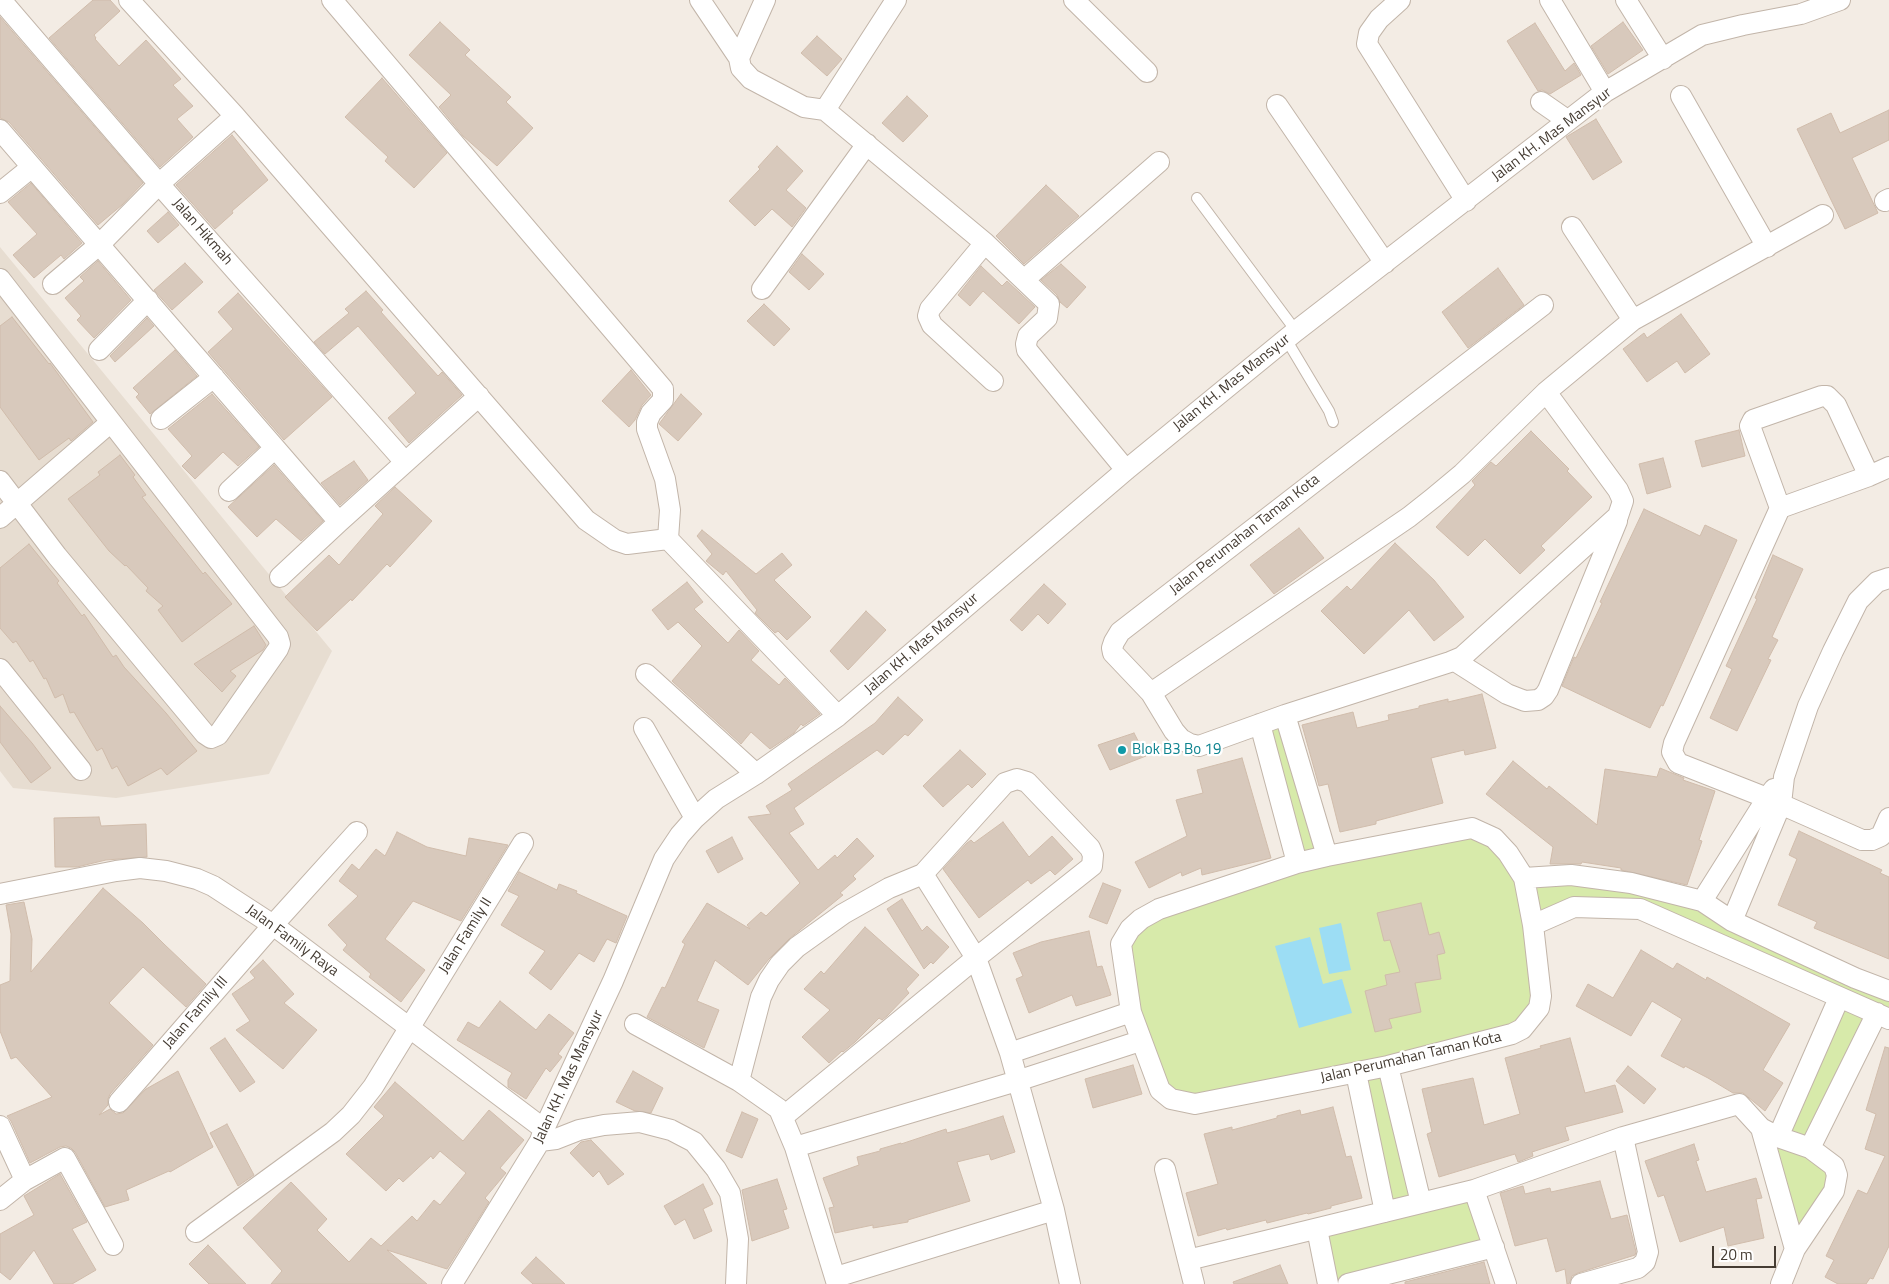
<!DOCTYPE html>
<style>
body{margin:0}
#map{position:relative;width:1889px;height:1284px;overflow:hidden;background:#f3ece4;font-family:"Titillium Web",sans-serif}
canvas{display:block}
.scale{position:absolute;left:1712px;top:1246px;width:64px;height:22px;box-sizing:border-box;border:2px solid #453c33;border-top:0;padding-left:6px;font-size:15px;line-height:18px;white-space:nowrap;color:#453c33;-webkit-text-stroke:4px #fff;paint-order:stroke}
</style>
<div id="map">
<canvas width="1889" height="1284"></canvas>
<div class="scale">20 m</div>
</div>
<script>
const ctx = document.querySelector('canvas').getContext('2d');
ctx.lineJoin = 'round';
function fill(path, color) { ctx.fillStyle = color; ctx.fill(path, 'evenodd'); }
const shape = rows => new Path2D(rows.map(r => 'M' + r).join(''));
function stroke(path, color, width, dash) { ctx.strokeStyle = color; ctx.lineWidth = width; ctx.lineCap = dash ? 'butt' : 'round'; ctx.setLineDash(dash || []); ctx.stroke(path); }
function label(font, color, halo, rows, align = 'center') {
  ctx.font = font + ' "Titillium Web",sans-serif'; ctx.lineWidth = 4.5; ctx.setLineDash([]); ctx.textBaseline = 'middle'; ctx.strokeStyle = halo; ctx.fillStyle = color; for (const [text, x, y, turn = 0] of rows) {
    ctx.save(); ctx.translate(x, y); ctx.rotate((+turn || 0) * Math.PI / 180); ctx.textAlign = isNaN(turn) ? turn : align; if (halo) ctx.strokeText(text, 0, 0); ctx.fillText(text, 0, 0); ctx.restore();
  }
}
const residential = shape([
 [0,247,332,651,269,774,116,798,13,788,0,771]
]);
const green = shape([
 [1285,715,1327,856,1472,828,1524,878,1702,901,1889,991,1889,1019,1877,1013,1810,1147,1837,1175,1795,1249,1761,1128,1778,1137,1839,998,1640,909,1574,907,1533,925,1533,1017,1388,1067,1420,1203,1474,1190,1494,1247,1348,1284,1328,1284,1317,1229,1385,1212,1356,1073,1171,1099,1140,1041,1130,929,1297,863,1260,724]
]);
const water = shape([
 [1341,923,1351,970,1329,974,1319,928],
 [1310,937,1323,984,1342,979,1352,1013,1299,1028,1275,946]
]);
const building = shape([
 [93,0,110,0,120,11,94,35,96,38,95,39,119,66,146,40,181,79,173,85,193,106,177,119,193,137,160,167,49,38,93,0],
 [0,17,143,183,122,205,98,225,9,122,0,118,0,17],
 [440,22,470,50,465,55,511,97,506,102,533,128,497,166,463,136,439,107,451,95,409,55,440,22],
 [1623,22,1643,50,1608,74,1591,46,1623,22],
 [1535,23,1565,71,1574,63,1581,75,1550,94,1542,90,1538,91,1507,41,1535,23],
 [817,36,842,59,827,76,801,53,817,36],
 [382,78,447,153,414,188,385,161,388,157,345,117,382,78],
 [907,96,928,116,903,142,882,123,907,96],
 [1889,110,1889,140,1852,158,1878,213,1845,229,1797,129,1831,113,1840,133,1889,110],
 [1596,119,1622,162,1593,180,1566,137,1596,119],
 [232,135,268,180,232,211,233,213,215,229,176,185,232,135],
 [777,146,803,171,786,190,806,208,792,227,772,209,755,226,729,201,760,169,758,167,777,146],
 [31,183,82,243,64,259,61,255,34,278,13,255,37,234,8,202,31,183],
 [1046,185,1079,216,1024,264,996,236,1046,185],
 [168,212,179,225,158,243,147,231,168,212],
 [802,254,824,274,809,290,789,272,802,254],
 [98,261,131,300,94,338,77,320,81,316,65,298,84,281,80,277,98,261],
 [185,263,203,282,172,310,154,290,185,263],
 [1061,264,1086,287,1067,308,1060,302,1057,295,1041,280,1061,264],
 [981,266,1002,286,1007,281,1035,307,1019,324,983,291,970,306,958,295,981,266],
 [1498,268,1524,305,1468,348,1442,312,1498,268],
 [366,291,383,310,381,312,438,376,442,372,462,395,409,443,388,418,416,393,358,326,325,354,314,342,349,313,345,309,366,291],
 [238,293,332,397,284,440,208,352,233,329,218,312,238,293],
 [764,304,790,329,774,346,747,321,764,304],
 [1681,314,1710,354,1685,373,1677,361,1647,382,1623,349,1644,333,1647,338,1681,314],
 [12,317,49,364,50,363,93,422,71,441,69,438,39,460,0,407,0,326,12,317],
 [147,318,154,326,115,362,110,356,147,318],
 [175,350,197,376,150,414,136,397,139,394,133,388,175,350],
 [631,370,651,395,642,405,635,420,629,427,602,401,631,370],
 [212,394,259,447,238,466,223,452,195,479,182,466,192,456,168,429,212,394],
 [681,394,702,414,678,441,659,424,681,394],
 [1739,430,1745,456,1702,467,1695,441,1739,430],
 [1531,431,1569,469,1567,471,1592,497,1541,546,1545,550,1520,574,1485,539,1468,556,1436,527,1475,485,1472,481,1491,462,1496,466,1531,431],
 [120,455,135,475,133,477,146,495,142,497,203,574,205,572,232,604,182,642,158,610,163,606,146,591,148,588,126,565,125,566,109,551,68,499,100,475,98,472,120,455],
 [1663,458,1671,487,1647,494,1639,464,1663,458],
 [354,461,368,480,340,505,321,483,354,461],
 [274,465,323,521,301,541,276,519,257,537,228,507,274,465],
 [395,487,432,521,390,567,387,564,352,601,351,599,317,631,285,597,329,555,339,565,383,514,375,506,395,487],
 [1644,509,1700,536,1705,525,1737,540,1673,684,1663,706,1661,705,1650,728,1562,686,1574,657,1576,658,1602,603,1600,602,1644,509],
 [1299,528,1324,558,1274,594,1250,565,1299,528],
 [702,530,756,574,782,553,792,565,774,580,811,617,787,640,778,631,775,633,755,613,757,610,726,571,723,575,706,561,712,554,697,536,702,530],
 [1395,543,1434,580,1464,617,1434,641,1409,610,1364,654,1321,611,1347,586,1351,590,1395,543],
 [29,544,59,581,57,583,82,616,84,614,113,657,116,655,124,667,166,713,197,751,167,775,161,768,128,786,117,766,112,769,102,748,97,751,74,712,70,713,63,694,55,698,46,678,44,679,33,660,30,662,16,641,13,643,0,628,0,568,29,544],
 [1773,555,1803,569,1772,637,1778,640,1768,659,1771,660,1737,731,1710,718,1732,669,1726,666,1757,599,1755,598,1773,555],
 [687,582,703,602,694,609,728,643,739,630,759,651,751,660,779,685,785,678,820,714,803,726,801,724,794,733,770,749,751,732,741,744,672,681,702,646,678,622,668,630,652,610,687,582],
 [1044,584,1066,604,1048,624,1038,614,1022,631,1010,620,1044,584],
 [866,611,886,630,848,670,830,651,866,611],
 [254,626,266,645,263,650,230,671,236,676,222,692,194,664,254,626],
 [1482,694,1496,748,1465,755,1464,750,1431,758,1443,803,1376,821,1376,824,1340,832,1328,784,1319,786,1302,725,1353,712,1357,728,1389,720,1388,715,1419,708,1419,706,1448,699,1448,702,1482,694],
 [898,697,923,720,908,736,905,734,883,755,877,750,794,808,804,824,789,833,818,870,835,855,837,858,857,838,874,856,853,876,856,879,840,893,843,895,789,939,769,959,748,985,715,960,697,1001,719,1010,704,1048,647,1017,662,987,665,988,685,944,682,942,707,903,750,929,747,925,761,912,766,916,800,883,748,817,771,814,766,806,792,790,788,784,875,723,898,697],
 [0,706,32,743,51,768,31,783,0,742,0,706],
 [1134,733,1146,756,1110,770,1098,745,1134,733],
 [960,750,986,774,972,788,968,784,943,807,923,786,960,750],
 [1242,758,1271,858,1202,875,1201,868,1182,876,1181,872,1149,888,1135,862,1187,836,1176,800,1203,793,1197,770,1242,758],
 [1513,761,1547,789,1549,786,1597,825,1605,769,1657,777,1660,768,1684,778,1683,780,1715,791,1699,840,1702,841,1687,885,1621,870,1621,868,1582,862,1581,864,1550,864,1553,847,1486,794,1513,761],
 [99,817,101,826,146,824,147,857,106,860,77,867,55,867,54,818,99,817],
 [1003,822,1029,857,1052,836,1073,859,1055,875,1050,870,1031,884,1028,880,979,918,943,869,967,843,971,840,974,843,1003,822],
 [1799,831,1882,870,1880,873,1889,877,1889,959,1814,928,1817,922,1778,905,1797,859,1789,855,1799,831],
 [397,832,427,847,466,856,469,838,508,845,461,921,413,901,385,939,425,970,401,1002,369,977,371,974,343,950,347,945,328,925,358,896,339,881,352,864,359,870,376,849,385,856,397,832],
 [732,837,743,859,718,873,706,851,732,837],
 [519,872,557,890,559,884,577,891,576,893,627,916,616,943,607,939,594,962,579,953,551,990,529,973,545,951,501,925,519,896,508,891,519,872],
 [1103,883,1121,890,1107,924,1089,917,1103,883],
 [103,888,143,923,164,944,206,984,186,1007,143,967,109,1003,153,1045,110,1094,108,1099,108,1105,99,1115,110,1109,116,1114,123,1113,146,1089,178,1071,213,1147,170,1172,169,1171,126,1190,129,1200,105,1207,75,1152,71,1148,66,1146,60,1147,30,1163,11,1121,7,1116,52,1097,16,1057,11,1059,0,1031,0,985,10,981,11,934,6,905,24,902,32,939,31,972,103,888],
 [902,899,922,931,927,926,949,947,933,964,931,962,924,969,887,909,902,899],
 [1421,903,1429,935,1439,932,1445,953,1437,955,1441,979,1415,983,1421,1012,1389,1019,1392,1028,1375,1032,1365,991,1387,985,1385,975,1400,972,1390,940,1384,941,1377,913,1421,903],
 [865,927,919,975,906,989,909,993,887,1016,882,1020,879,1018,855,1042,843,1052,842,1051,829,1063,802,1037,830,1010,804,989,821,971,824,974,865,927],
 [1089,931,1097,967,1102,966,1111,995,1076,1006,1072,995,1029,1013,1016,979,1023,976,1013,953,1041,942,1089,931],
 [1641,950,1673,969,1677,963,1706,980,1707,977,1790,1024,1763,1070,1783,1083,1765,1111,1743,1093,1733,1093,1708,1078,1685,1066,1684,1068,1661,1056,1682,1019,1652,1001,1631,1036,1576,1006,1588,984,1613,998,1641,950],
 [263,960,294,994,284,1003,317,1030,283,1069,236,1030,250,1021,232,994,255,978,250,972,263,960],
 [500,1001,536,1030,549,1014,574,1033,558,1054,562,1057,550,1072,546,1068,526,1099,508,1087,508,1080,512,1073,457,1040,468,1022,479,1028,500,1001],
 [225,1038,255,1082,240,1092,210,1048,225,1038],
 [1570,1038,1585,1093,1615,1085,1623,1112,1565,1127,1569,1140,1532,1152,1533,1156,1521,1161,1518,1162,1515,1154,1439,1177,1427,1134,1432,1132,1422,1089,1473,1078,1484,1125,1520,1114,1505,1058,1541,1048,1540,1046,1570,1038],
 [1885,1047,1889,1048,1889,1246,1873,1279,1870,1278,1866,1284,1838,1284,1825,1277,1834,1260,1826,1256,1858,1190,1867,1194,1885,1156,1865,1149,1876,1114,1866,1110,1885,1047],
 [1133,1065,1142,1094,1093,1108,1085,1079,1133,1065],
 [1628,1066,1656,1089,1644,1104,1616,1081,1628,1066],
 [633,1071,663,1088,651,1113,635,1111,616,1102,633,1071],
 [395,1082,463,1141,489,1110,524,1140,500,1168,506,1173,485,1198,489,1202,447,1269,387,1250,427,1284,271,1284,282,1271,243,1228,291,1182,327,1219,317,1230,349,1262,371,1238,381,1246,412,1216,417,1221,434,1200,440,1205,466,1173,440,1151,433,1159,431,1156,403,1182,399,1178,386,1191,346,1154,384,1116,374,1107,395,1082],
 [1333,1107,1346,1157,1351,1156,1362,1198,1331,1206,1331,1208,1308,1214,1307,1213,1267,1223,1266,1220,1227,1230,1226,1228,1198,1236,1186,1193,1218,1184,1204,1134,1232,1127,1232,1130,1277,1118,1277,1116,1300,1110,1301,1115,1333,1107],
 [742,1112,758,1119,742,1158,726,1151,742,1112],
 [1003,1116,1015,1152,991,1160,989,1154,957,1162,970,1201,908,1220,908,1222,873,1228,873,1225,835,1233,829,1208,834,1207,823,1178,859,1165,857,1157,880,1151,880,1149,901,1143,901,1144,946,1129,947,1133,965,1128,1003,1116],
 [227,1124,254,1175,238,1186,210,1133,227,1124],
 [591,1140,624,1174,608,1185,599,1171,593,1177,570,1153,581,1142,591,1140],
 [1694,1144,1699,1160,1696,1161,1706,1192,1756,1178,1762,1198,1756,1199,1764,1238,1728,1246,1724,1227,1680,1242,1664,1195,1658,1197,1645,1161,1694,1144],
 [60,1174,87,1222,72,1229,96,1270,72,1284,54,1284,34,1250,10,1280,0,1272,0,1234,34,1215,24,1196,60,1174],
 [777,1179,787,1209,783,1210,789,1228,752,1241,742,1190,777,1179],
 [1600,1181,1611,1219,1627,1215,1636,1252,1635,1255,1578,1273,1572,1276,1569,1284,1567,1284,1565,1269,1556,1272,1547,1238,1515,1246,1500,1193,1523,1186,1525,1194,1550,1188,1551,1192,1600,1181],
 [703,1184,713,1204,703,1209,712,1231,694,1239,685,1219,675,1225,664,1206,703,1184],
 [208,1245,246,1284,209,1284,189,1264,208,1245],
 [536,1257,565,1284,533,1284,521,1273,536,1257],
 [1484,1262,1490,1284,1405,1284,1405,1282,1484,1262],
 [1280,1265,1288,1284,1234,1284,1233,1282,1280,1265]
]);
const service = shape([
 [1197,198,1296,331],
 [1286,339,1329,411,1333,422]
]);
const minor = shape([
 [1,0,159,184,405,462],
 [129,0,235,116,586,520,615,540,627,544,668,539,838,716],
 [332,0,663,389,663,400,651,413,647,422,647,429,665,479,670,510,668,539],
 [700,0,739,58],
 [765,0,739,58,741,68,751,79,804,107,825,110,985,243,1049,304,1047,318,1028,336,1026,344,1027,350,1126,470],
 [1074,0,1147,72],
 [1400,0,1379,19,1369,33,1367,44,1466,201],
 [1550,0,1605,92],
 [1626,0,1663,59],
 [1681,96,1767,247],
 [1541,102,1567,120],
 [1277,105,1385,263],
 [825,110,896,0],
 [0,130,339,522],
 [0,193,32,167],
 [1885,201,1889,199],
 [1572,227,1633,320],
 [985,243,930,309,928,316,932,325,993,381],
 [0,279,278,637,280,644,278,649,218,735,211,738,205,734,57,556,0,481],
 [1025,279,1159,162],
 [53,284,100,244,159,184,235,116],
 [762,289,867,144],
 [1543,305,1120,632,1114,642,1112,648,1113,653,1151,693,1174,731,1181,739,1190,744,1199,746,1285,715,1450,662,1462,657,1618,516,1623,501,1618,490,1546,392],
 [99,350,148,300],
 [161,419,214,377],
 [1869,476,1836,405,1827,396,1822,396,1753,420,1750,426,1780,508,1674,743,1672,752,1678,763,1767,798,1862,840,1872,840,1881,836,1889,818],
 [229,491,275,448],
 [1780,508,1869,476,1889,467],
 [0,518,111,422],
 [280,577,339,522,479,396],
 [1455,661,1507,694,1525,701,1538,700,1544,696,1548,690,1617,521],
 [0,669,81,770],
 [646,674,756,774],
 [1151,693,1409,517,1433,498,1462,474,1546,392,1633,320,1823,215],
 [1285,715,1327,856],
 [1260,724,1297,863],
 [644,728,695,818],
 [923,874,976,958,1010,1053,1054,1210,1070,1284],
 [1524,878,1571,875,1631,883,1702,901,1732,921,1855,978,1889,991],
 [0,894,116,871,140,868,166,871,197,879,213,886,273,925,544,1129],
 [1702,901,1767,798,1774,789],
 [1732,921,1781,804,1784,777,1808,706,1833,651,1858,601,1877,582,1889,578],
 [1533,925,1524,878,1508,853,1494,838,1472,828,1327,856,1297,863,1159,909,1141,919,1130,929,1121,944,1131,1012,1160,1090,1171,1099,1195,1104,1388,1066,1512,1034,1522,1029,1539,1008,1541,996,1533,925,1574,907,1640,909,1889,1019],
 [635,1024,739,1081,779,1109,795,1147,837,1284],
 [1010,1053,1131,1012],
 [1388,1066,1421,1203],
 [1356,1073,1385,1212],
 [739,1081,761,997,769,980,780,964,797,947,843,914,889,888,923,874,1005,783,1017,779,1027,782,1090,848,1093,855,1092,866,976,958,784,1116],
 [119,1102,273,925,357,832],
 [0,1126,25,1180],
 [1761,1128,1795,1249],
 [1778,1137,1839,998],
 [540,1141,556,1139,579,1130,604,1125,640,1122,671,1130,694,1142,716,1169,730,1193,738,1239,736,1284],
 [795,1147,1017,1081,1140,1041],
 [1810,1148,1877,1013],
 [1165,1169,1194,1284],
 [1474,1190,1506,1284],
 [0,1200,25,1180,65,1158,113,1245],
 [1317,1229,1328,1284],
 [196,1232,333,1132,351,1115,373,1087,523,843],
 [1188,1260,1474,1190,1623,1137,1739,1104,1761,1128,1778,1137,1810,1148,1834,1166,1837,1175,1834,1191,1795,1249,1781,1284],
 [836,1277,1054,1210],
 [452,1284,540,1141,544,1129,613,981,664,859,680,835,695,818,716,799,756,774,838,716,1126,470,1296,331,1605,92,1702,35,1743,25,1801,14,1840,0],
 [1348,1284,1494,1247],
 [1581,1284,1638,1268,1645,1262,1648,1252,1623,1137]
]);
const markers = [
 [1122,750,5,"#0f9aa8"]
];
const streetNames = [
 ["Jalan KH. Mas Mansyur",1552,135,-37],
 ["Jalan Hikmah",202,232,49],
 ["Jalan KH. Mas Mansyur",1232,383,-39],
 ["Jalan Perumahan Taman Kota",1245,535,-38],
 ["Jalan KH. Mas Mansyur",922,644,-41],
 ["Jalan Family II",466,936,-58],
 ["Jalan Family Raya",292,941,36],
 ["Jalan Family III",196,1013,-49],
 ["Jalan Perumahan Taman Kota",1411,1058,-13],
 ["Jalan KH. Mas Mansyur",569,1077,-65]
];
const cultureNames = [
 ["Blok B3 Bo 19",1132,750]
];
fill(residential, '#e7ddd1');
fill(green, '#d7eaaa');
fill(water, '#9cddf4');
fill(building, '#d8c9bc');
stroke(building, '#d0bcab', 1);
stroke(service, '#c2b5a9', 12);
stroke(minor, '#c2b5a9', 22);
stroke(service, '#fff', 10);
stroke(minor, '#fff', 20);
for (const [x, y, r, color] of markers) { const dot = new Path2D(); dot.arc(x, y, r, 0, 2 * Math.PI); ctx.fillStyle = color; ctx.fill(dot); stroke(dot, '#fff', 2); }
label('15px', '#453c33', '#fff', streetNames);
label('15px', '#0d838f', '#fff', cultureNames, 'left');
</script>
